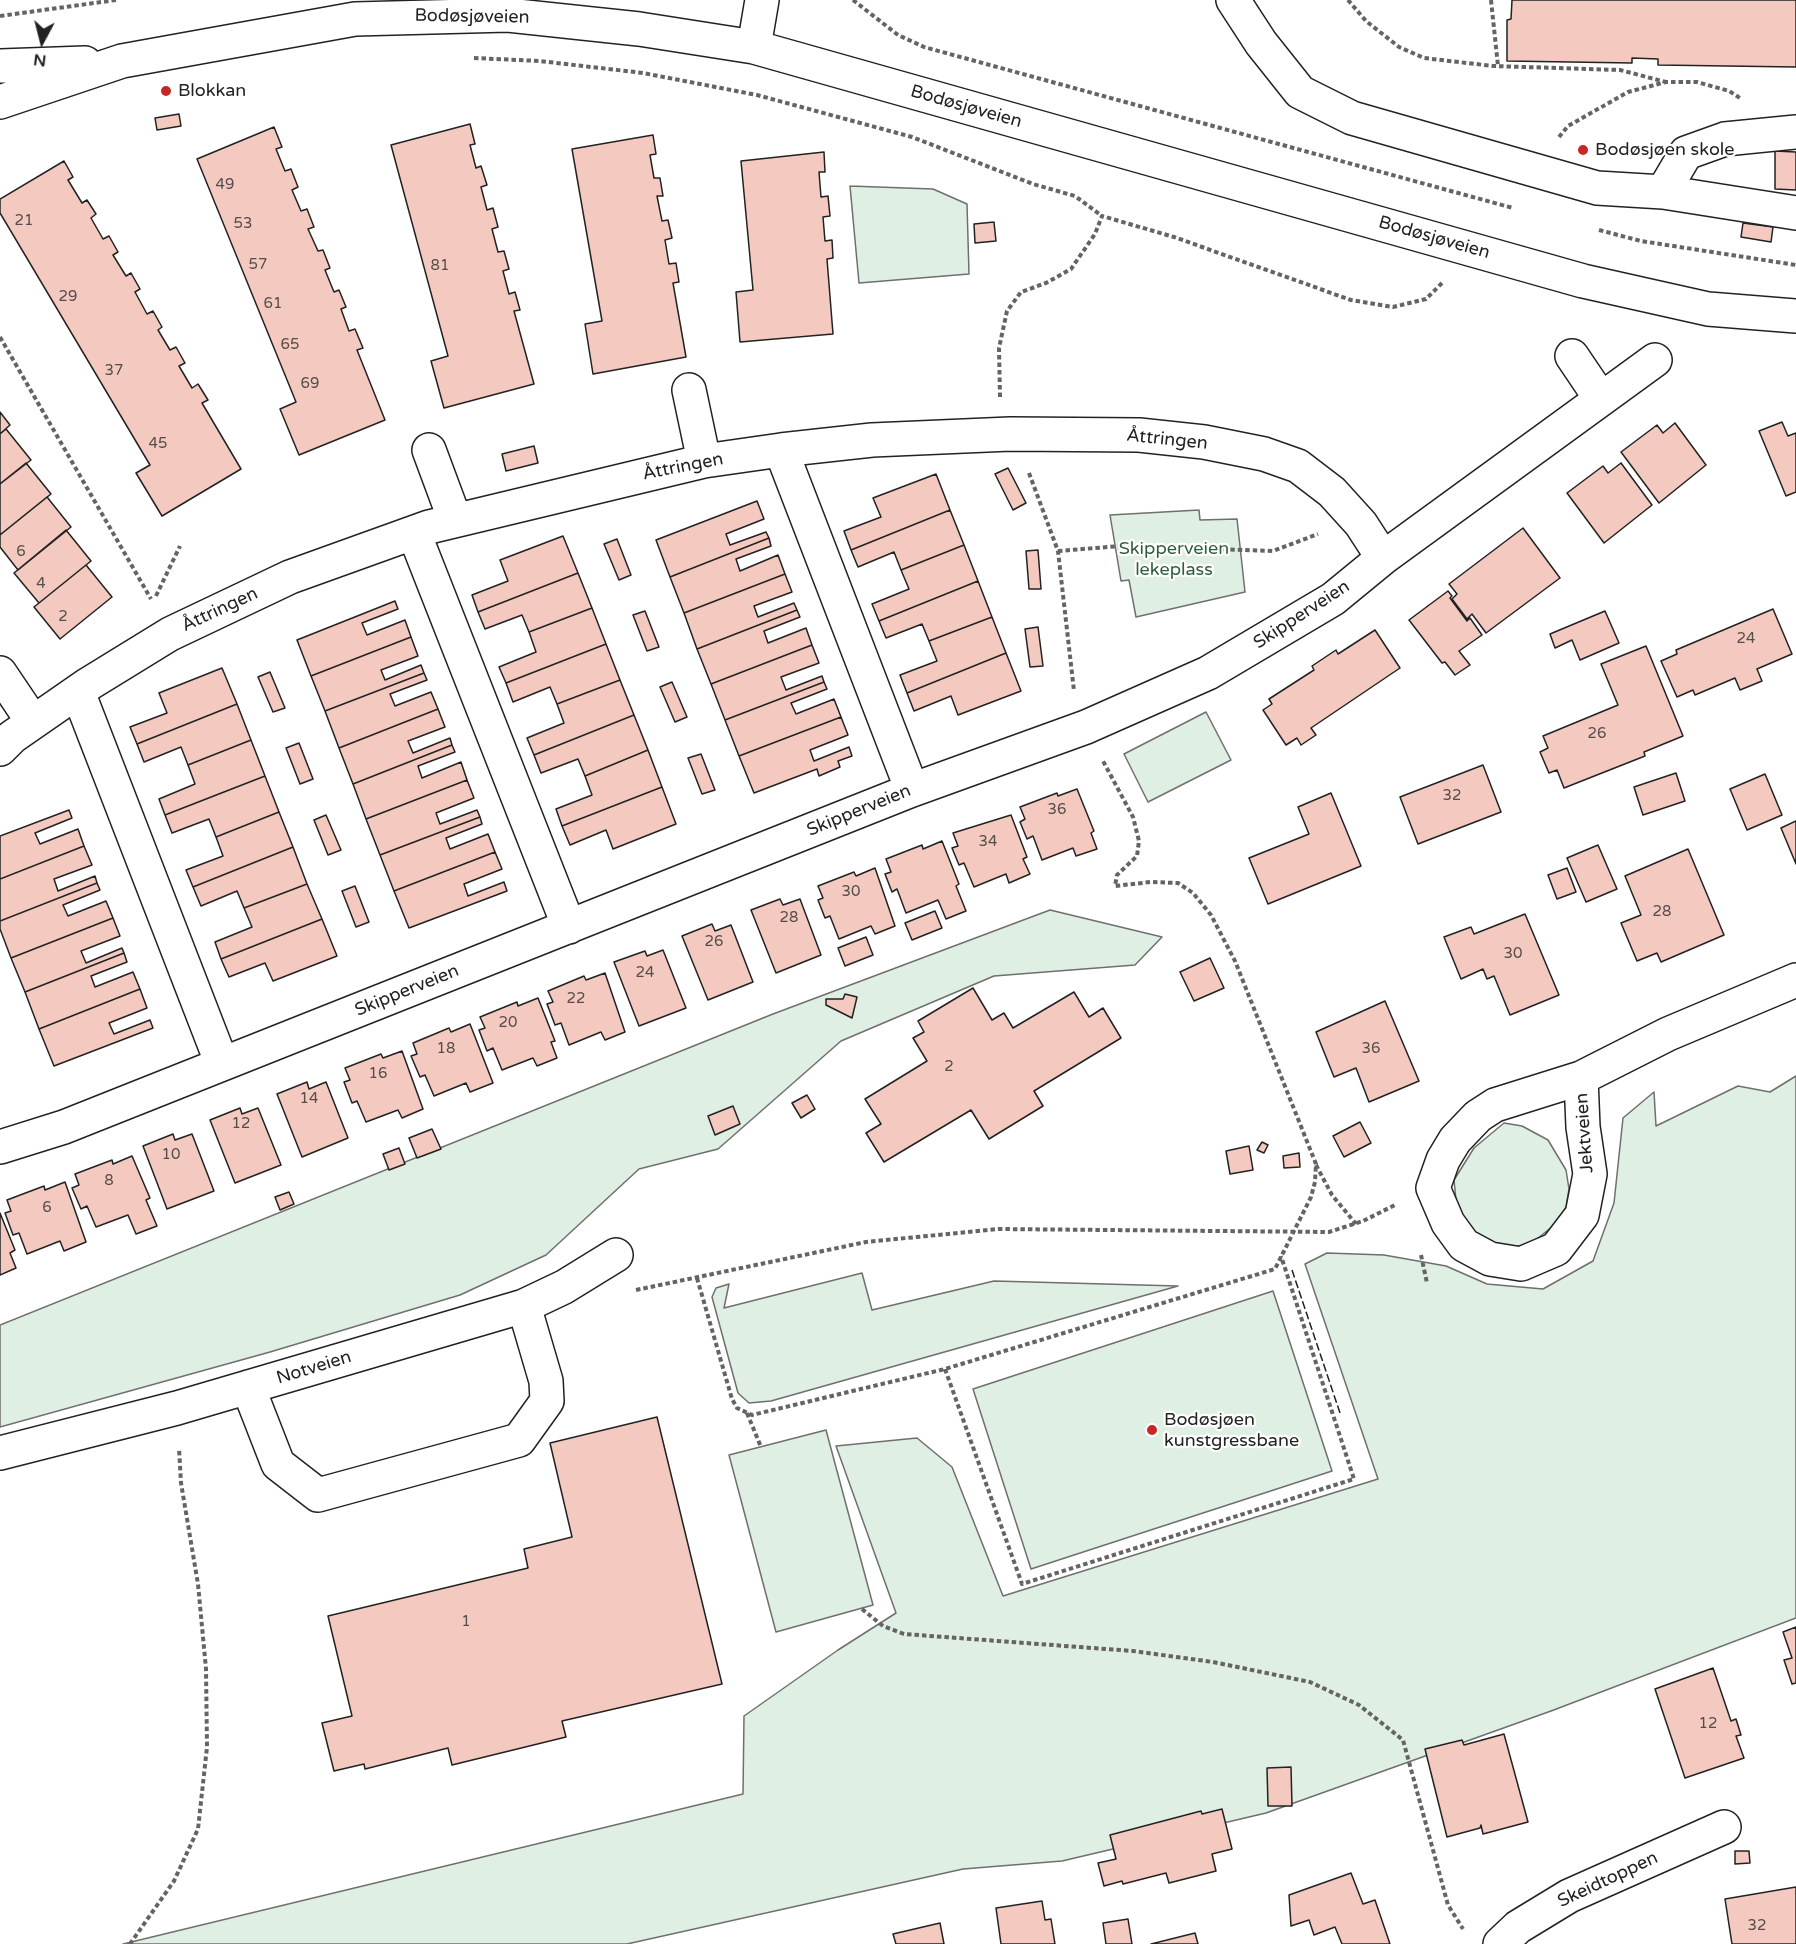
<!DOCTYPE html>
<meta charset="utf-8">
<style>
body{margin:0}
#map{position:relative;width:1796px;height:1944px;overflow:hidden;background:#fff;font-family:"Varela Round",sans-serif}
canvas{display:block}
.north{position:absolute;left:12px;top:12px;width:60px;height:60px;-webkit-text-stroke:4px #fff;paint-order:stroke;rotate:187deg;font-size:16px;font-weight:700;line-height:24px;text-align:center;color:#222}
.north::after{content:'';display:block;margin:auto;width:21px;height:27px;background:#222;clip-path:polygon(50% 0,100% 100%,50% 72%,0 100%)}
</style>
<div id="map">
<canvas width="1796" height="1944"></canvas>
<div class="north">N</div>
</div>
<script>
const ctx = document.querySelector('canvas').getContext('2d');
ctx.lineJoin = 'round';
function fill(path, color) { ctx.fillStyle = color; ctx.fill(path, 'evenodd'); }
const shape = rows => new Path2D(rows.map(r => 'M' + r).join(''));
function stroke(path, color, width, dash) { ctx.strokeStyle = color; ctx.lineWidth = width; ctx.lineCap = dash ? 'butt' : 'round'; ctx.setLineDash(dash || []); ctx.stroke(path); }
function label(font, color, halo, rows, align = 'center') {
  ctx.font = font + ' "Varela Round",sans-serif'; ctx.lineWidth = 4.5; ctx.setLineDash([]); ctx.textBaseline = 'middle'; ctx.strokeStyle = halo; ctx.fillStyle = color; for (const [text, x, y, turn = 0] of rows) {
    ctx.save(); ctx.translate(x, y); ctx.rotate((+turn || 0) * Math.PI / 180); ctx.textAlign = isNaN(turn) ? turn : align; if (halo) ctx.strokeText(text, 0, 0); ctx.fillText(text, 0, 0); ctx.restore();
  }
}
const green = shape([
 [850,186,933,189,967,204,969,274,859,283,850,186],
 [1199,510,1200,520,1237,519,1245,592,1136,617,1129,580,1121,581,1110,515,1199,510],
 [1206,712,1231,760,1148,802,1124,754,1206,712],
 [1050,910,1162,937,1135,965,994,976,841,1041,718,1149,639,1169,546,1255,460,1295,270,1352,0,1427,0,1325,773,1014,1050,910],
 [1796,1076,1796,1618,1551,1711,1266,1813,1062,1861,963,1869,627,1944,123,1944,743,1794,744,1716,838,1650,896,1613,836,1446,917,1438,952,1467,1003,1596,1378,1479,1305,1264,1327,1253,1384,1255,1446,1266,1487,1284,1543,1289,1593,1261,1614,1203,1623,1118,1654,1092,1656,1126,1738,1086,1770,1092,1796,1076],
 [1504,1123,1522,1126,1548,1140,1566,1170,1569,1189,1566,1207,1558,1222,1532,1243,1514,1247,1492,1243,1476,1234,1463,1218,1456,1200,1454,1180,1474,1148,1504,1123],
 [862,1273,872,1310,994,1281,1178,1286,771,1401,749,1403,738,1393,712,1297,716,1288,729,1284,724,1308,862,1273],
 [1273,1291,1332,1471,1031,1569,973,1389,1273,1291],
 [826,1430,873,1605,776,1632,729,1455,826,1430]
]);
const building = shape([
 [1512,0,1796,0,1796,67,1658,65,1658,59,1632,58,1632,63,1507,61,1507,20,1511,19,1512,0],
 [179,114,181,126,157,130,155,118,179,114],
 [470,124,475,144,470,145,476,168,481,166,487,185,481,187,487,210,493,208,498,227,492,229,498,252,504,251,509,269,503,271,509,294,515,292,520,310,514,311,534,384,444,408,431,361,448,356,391,145,470,124],
 [274,127,282,147,276,149,285,171,291,169,298,187,292,190,301,211,307,209,314,227,308,229,318,251,323,250,330,268,325,270,334,292,339,290,346,307,341,309,349,331,355,329,363,348,357,350,385,420,299,455,280,409,296,402,197,159,274,127],
 [653,135,656,154,650,155,654,178,660,178,663,196,657,196,662,221,668,220,672,238,665,240,669,264,676,263,679,282,673,283,686,357,593,374,585,324,602,321,572,149,653,135],
 [1775,151,1796,152,1796,190,1775,189,1775,151],
 [824,152,825,172,819,172,821,197,828,196,830,216,823,217,825,241,832,240,833,258,827,259,833,334,740,342,736,292,753,290,741,161,824,152],
 [64,161,73,177,68,180,82,203,87,200,96,214,91,218,103,239,109,236,118,252,113,255,126,276,131,273,140,289,135,292,147,314,153,311,162,327,158,330,170,350,176,347,185,363,179,366,192,388,198,384,208,400,202,403,241,469,162,516,136,473,150,465,0,213,0,199,64,161],
 [994,222,996,241,975,243,974,224,994,222],
 [1743,223,1773,227,1771,242,1741,237,1743,223],
 [0,412,10,425,0,434,0,412],
 [1782,422,1788,436,1796,433,1796,492,1786,496,1759,431,1782,422],
 [1675,423,1706,465,1659,503,1621,452,1657,425,1663,433,1675,423],
 [6,429,31,460,0,484,0,434,6,429],
 [534,446,538,463,506,471,502,454,534,446],
 [26,463,51,494,0,535,0,484,26,463],
 [1621,463,1652,505,1604,543,1567,493,1603,466,1608,473,1621,463],
 [1008,468,1026,503,1013,510,995,474,1008,468],
 [936,474,950,510,851,550,844,531,881,517,873,498,936,474],
 [47,497,71,527,18,570,0,547,0,535,47,497],
 [757,501,764,519,726,534,730,545,766,532,769,538,670,577,656,540,757,501],
 [950,510,964,545,901,570,894,552,858,567,851,550,950,510],
 [1523,528,1560,578,1486,633,1472,614,1467,619,1452,599,1457,594,1449,584,1523,528],
 [66,530,91,561,39,603,14,573,66,530],
 [563,536,578,573,478,612,472,595,508,581,500,560,563,536],
 [769,538,771,546,736,559,740,571,778,555,785,574,684,613,670,577,769,538],
 [617,539,631,575,619,580,604,544,617,539],
 [964,545,978,581,879,621,872,604,909,589,901,570,964,545],
 [1038,550,1041,589,1029,589,1026,551,1038,550],
 [86,565,112,597,60,639,34,607,86,565],
 [578,573,592,608,529,632,522,615,485,629,478,612,578,573],
 [785,574,792,592,754,606,758,617,794,603,797,610,697,649,684,613,785,574],
 [978,581,992,617,929,641,922,624,886,638,879,621,978,581],
 [1448,591,1452,596,1450,598,1467,621,1470,618,1482,635,1459,651,1470,665,1455,675,1445,662,1442,663,1409,620,1448,591],
 [395,601,398,609,362,623,367,635,405,620,411,637,311,676,297,640,395,601],
 [592,608,606,644,506,683,499,667,536,652,529,632,592,608],
 [1773,609,1792,654,1757,669,1762,681,1740,690,1735,678,1695,695,1693,690,1677,697,1661,661,1677,654,1676,650,1773,609],
 [797,610,800,617,764,631,768,643,806,628,812,645,711,684,697,649,797,610],
 [645,611,659,647,647,651,633,615,645,611],
 [1605,611,1619,643,1580,660,1572,640,1555,648,1550,634,1605,611],
 [992,617,1006,653,907,693,900,675,937,661,929,641,992,617],
 [1038,627,1043,666,1030,667,1025,629,1038,627],
 [1375,630,1400,668,1311,728,1316,735,1301,745,1297,738,1286,745,1263,710,1272,704,1269,699,1314,670,1312,666,1336,650,1338,654,1375,630],
 [411,637,418,656,381,670,385,680,421,665,424,673,325,711,311,676,411,637],
 [606,644,620,680,557,704,550,687,513,702,506,683,606,644],
 [812,645,819,663,781,677,786,690,822,676,824,682,725,720,711,684,812,645],
 [1646,646,1683,736,1644,752,1645,756,1564,788,1557,770,1549,773,1540,752,1548,748,1543,736,1618,705,1601,664,1646,646],
 [1006,653,1021,691,958,715,951,696,914,711,907,693,1006,653],
 [222,668,237,704,137,744,130,727,167,713,159,693,222,668],
 [270,672,285,708,273,712,258,677,270,672],
 [424,673,427,680,390,694,395,706,431,692,438,709,339,748,325,711,424,673],
 [620,680,634,715,534,755,527,738,564,723,557,704,620,680],
 [672,682,687,717,675,722,660,687,672,682],
 [824,682,827,689,791,703,796,714,834,699,841,717,739,756,725,720,824,682],
 [237,704,251,740,188,765,181,747,144,762,137,744,237,704],
 [438,709,445,727,408,741,413,753,450,738,452,745,353,784,339,748,438,709],
 [634,715,648,750,585,776,578,759,541,773,534,755,634,715],
 [841,717,848,735,810,750,814,761,849,747,852,756,838,761,840,767,819,776,817,769,754,793,739,756,841,717],
 [251,740,265,776,165,815,159,799,195,784,188,765,251,740],
 [299,743,313,779,300,784,286,748,299,743],
 [452,745,455,752,418,766,422,778,461,762,467,780,366,819,353,784,452,745],
 [648,750,662,787,562,826,556,809,592,795,585,776,648,750],
 [701,754,715,790,702,794,688,758,701,754],
 [1483,765,1501,812,1418,844,1400,797,1483,765],
 [1676,773,1685,801,1643,815,1634,787,1676,773],
 [1765,774,1782,815,1747,830,1730,789,1765,774],
 [265,776,279,812,216,837,209,819,172,833,165,815,265,776],
 [467,780,474,798,436,813,440,824,477,810,480,817,380,855,366,819,467,780],
 [662,787,676,824,613,849,606,830,570,845,562,826,662,787],
 [1077,789,1094,831,1091,833,1097,849,1076,856,1073,848,1042,860,1033,836,1027,839,1020,822,1025,819,1020,807,1057,793,1058,796,1077,789],
 [1331,793,1361,866,1268,904,1249,858,1309,834,1298,807,1331,793],
 [69,810,72,818,35,833,40,844,78,829,84,846,0,879,0,836,69,810],
 [279,812,293,847,193,887,186,870,223,856,216,837,279,812],
 [326,815,341,850,328,855,314,820,326,815],
 [1011,815,1027,857,1023,859,1030,874,1009,883,1006,874,974,887,964,863,959,865,952,848,958,846,953,833,1011,815],
 [480,817,482,824,446,838,450,849,488,834,495,852,394,891,380,855,480,817],
 [1796,821,1796,864,1781,828,1796,821],
 [942,841,959,884,956,886,966,911,946,919,938,900,906,913,897,889,892,892,885,874,891,872,886,859,922,845,923,849,942,841],
 [1598,845,1617,889,1586,902,1567,858,1598,845],
 [84,846,92,865,54,879,58,891,95,876,97,883,0,921,0,879,84,846],
 [293,847,307,884,244,908,237,891,201,906,193,887,293,847],
 [1688,849,1724,935,1661,962,1657,953,1637,961,1621,923,1641,915,1625,876,1688,849],
 [495,852,502,869,464,884,468,896,504,882,507,891,409,928,394,891,495,852],
 [875,868,895,926,875,934,871,926,839,939,830,916,825,918,818,900,823,898,818,886,854,872,856,876,875,868],
 [1567,868,1576,892,1557,899,1548,875,1567,868],
 [97,883,100,890,63,905,68,916,106,901,113,918,11,958,0,929,0,921,97,883],
 [307,884,322,919,221,959,215,942,252,927,244,908,307,884],
 [355,886,369,922,356,927,342,891,355,886],
 [780,899,783,905,800,899,821,955,776,973,751,910,780,899],
 [935,911,942,928,912,940,905,923,935,911],
 [1525,914,1559,995,1510,1015,1494,976,1487,979,1483,969,1461,979,1444,937,1471,927,1474,934,1525,914],
 [113,918,120,936,81,951,86,963,122,948,124,953,25,992,11,958,113,918],
 [322,919,337,956,273,981,265,963,229,977,221,959,322,919],
 [712,924,715,931,731,925,753,982,708,1000,682,936,712,924],
 [866,937,873,955,845,966,838,948,866,937],
 [663,950,686,1008,639,1026,614,962,645,951,647,956,663,950],
 [124,953,127,962,91,976,95,987,133,972,140,989,39,1029,25,992,124,953],
 [1210,958,1224,988,1194,1001,1180,972,1210,958],
 [605,973,625,1032,605,1040,601,1032,569,1045,561,1023,555,1025,547,1004,553,1002,548,991,584,976,586,980,605,973],
 [973,988,992,1020,1004,1013,1013,1028,1074,992,1089,1017,1103,1008,1121,1038,1034,1091,1043,1106,989,1139,971,1110,884,1162,866,1133,881,1124,865,1099,927,1061,913,1038,924,1032,918,1021,973,988],
 [140,989,147,1008,109,1023,114,1034,150,1020,153,1028,54,1066,39,1029,140,989],
 [845,994,857,997,852,1018,826,1005,826,999,843,999,845,994],
 [538,998,555,1041,551,1042,557,1058,537,1066,533,1058,502,1070,493,1048,487,1051,479,1030,485,1028,480,1017,517,1002,518,1006,538,998],
 [1385,1001,1419,1081,1369,1102,1356,1068,1334,1077,1316,1032,1385,1001],
 [470,1024,493,1083,470,1092,466,1083,434,1096,425,1075,420,1077,411,1056,417,1054,413,1043,449,1028,451,1032,470,1024],
 [402,1051,423,1109,402,1118,398,1110,366,1122,357,1101,352,1103,344,1082,350,1080,345,1068,381,1054,383,1058,402,1051],
 [307,1082,309,1089,326,1082,348,1138,302,1157,277,1094,307,1082],
 [807,1095,815,1109,801,1118,792,1103,807,1095],
 [733,1106,740,1124,715,1135,708,1116,733,1106],
 [240,1108,242,1114,258,1108,281,1165,235,1183,210,1120,240,1108],
 [1360,1122,1371,1143,1344,1157,1333,1136,1360,1122],
 [432,1129,441,1149,417,1158,409,1138,432,1129],
 [173,1134,175,1140,192,1134,214,1191,167,1209,143,1146,173,1134],
 [1262,1142,1268,1145,1264,1153,1257,1150,1262,1142],
 [1249,1146,1253,1170,1230,1174,1226,1151,1249,1146],
 [399,1148,405,1164,389,1170,383,1154,399,1148],
 [1299,1153,1300,1167,1284,1168,1283,1156,1299,1153],
 [132,1156,150,1198,146,1200,157,1226,136,1234,128,1215,96,1227,87,1206,81,1209,72,1188,79,1185,75,1174,112,1160,113,1164,132,1156],
 [65,1182,86,1242,64,1251,60,1241,27,1254,19,1233,13,1235,5,1213,11,1211,7,1200,44,1186,45,1190,65,1182],
 [289,1192,294,1204,280,1210,275,1197,289,1192],
 [0,1213,15,1250,10,1253,16,1268,0,1275,0,1213],
 [657,1417,722,1684,562,1721,566,1737,452,1765,448,1748,365,1769,364,1764,334,1771,322,1723,352,1716,328,1616,528,1568,524,1549,572,1537,550,1443,657,1417],
 [1796,1627,1796,1683,1792,1684,1784,1660,1792,1658,1783,1632,1796,1627],
 [1713,1668,1731,1721,1736,1719,1741,1735,1736,1736,1744,1758,1685,1778,1655,1689,1713,1668],
 [1504,1734,1528,1822,1483,1834,1481,1825,1480,1828,1447,1837,1425,1749,1462,1740,1464,1745,1504,1734],
 [1291,1767,1292,1806,1268,1806,1267,1768,1291,1767],
 [1222,1809,1232,1849,1212,1854,1216,1871,1169,1883,1166,1873,1123,1884,1122,1881,1104,1886,1098,1863,1116,1859,1110,1835,1201,1811,1202,1814,1222,1809],
 [1735,1851,1749,1851,1750,1863,1735,1864,1735,1851],
 [1351,1873,1363,1904,1375,1900,1390,1944,1342,1944,1335,1927,1314,1935,1309,1920,1291,1926,1289,1895,1351,1873],
 [1796,1887,1796,1944,1732,1944,1725,1899,1796,1887],
 [1042,1901,1045,1920,1051,1919,1055,1944,1001,1944,996,1908,1042,1901],
 [1128,1919,1132,1944,1106,1944,1103,1923,1128,1919],
 [940,1923,944,1944,896,1944,893,1934,940,1923],
 [1195,1933,1198,1944,1151,1944,1195,1933]
]);
const path = shape([
 [853,0,898,35,924,47,1513,208],
 [1348,0,1366,21,1399,47,1424,58,1493,66,1620,70,1666,82],
 [1491,0,1498,66],
 [0,16,116,0],
 [474,58,540,61,643,73,757,95,912,137,1033,184,1075,196,1102,216],
 [1559,137,1568,126,1628,92,1666,82,1697,82,1729,91,1740,98],
 [1599,230,1641,241,1796,265],
 [0,337,151,599],
 [1000,397,999,348,1007,311,1021,292,1046,283,1071,269,1095,234,1102,216,1174,237,1351,300,1393,307,1426,299,1442,283],
 [1029,473,1058,551,1074,691],
 [1058,551,1121,546,1273,551,1318,534],
 [156,596,180,546],
 [1316,1165,1332,1195,1356,1224],
 [1421,1255,1427,1283],
 [697,1278,732,1399,737,1408,752,1415,945,1369,1275,1269,1311,1197,1315,1182,1316,1164,1235,961,1211,915,1193,893,1178,883,1151,882,1115,886,1117,875,1137,856,1139,841,1133,817,1103,761],
 [636,1290,866,1242,998,1229,1329,1232,1363,1221,1397,1204],
 [945,1369,1022,1584,1354,1479,1281,1256],
 [747,1413,761,1447],
 [862,1609,883,1626,904,1634,1133,1651,1213,1662,1310,1682,1359,1705,1403,1740,1448,1905,1463,1929],
 [130,1944,174,1881,198,1829,207,1747,206,1669,198,1584,181,1483,179,1448]
]);
const minor = shape([
 [1233,0,1261,43,1300,92,1352,118,1597,188,1663,192,1796,213],
 [754,47,762,0],
 [0,66,85,63],
 [0,102,122,61,355,19,508,15,639,29,754,47,1583,281,1708,309,1796,316],
 [1663,192,1686,153,1725,139,1796,132],
 [1572,356,1601,399],
 [689,390,704,461],
 [429,450,455,520],
 [781,450,912,790],
 [414,533,569,927],
 [0,673,33,722],
 [78,692,222,1064],
 [0,749,12,737,87,685,170,634,290,577,429,527,704,461,781,450,872,440,1010,434,1139,435,1204,442,1264,454,1298,466,1332,492,1361,524,1383,558],
 [1581,1078,1583,1127,1590,1174,1582,1215,1556,1249,1521,1264,1490,1259,1464,1245,1448,1223,1433,1188,1443,1160,1455,1140,1478,1116,1495,1105,1581,1078,1668,1034,1796,980],
 [0,1147,64,1127,912,790,1086,727,1208,673,1333,599,1383,558,1655,360],
 [248,1387,278,1464,318,1495,519,1440,547,1401,546,1381,524,1306],
 [0,1453,177,1408,524,1306,564,1287,616,1255],
 [1500,1944,1518,1927,1569,1896,1724,1827]
]);
const fence = shape([
 [1292,1270,1340,1413]
]);
const markers = [
 [166,91,6,"#c62828"],
 [1583,150,6,"#c62828"],
 [1152,1430,6,"#c62828"]
];
const numberNames = [
 ["49",225,185],
 ["21",24,221],
 ["53",243,224],
 ["57",258,265],
 ["81",440,266],
 ["29",68,297],
 ["61",273,304],
 ["65",290,345],
 ["37",114,371],
 ["69",310,384],
 ["45",158,444],
 ["6",21,552],
 ["4",41,584],
 ["2",63,617],
 ["24",1746,639],
 ["26",1597,734],
 ["32",1452,796],
 ["36",1057,810],
 ["34",988,842],
 ["30",851,892],
 ["28",1662,912],
 ["28",789,918],
 ["26",714,942],
 ["30",1513,954],
 ["24",645,973],
 ["22",576,999],
 ["20",508,1023],
 ["18",446,1049],
 ["36",1371,1049],
 ["2",949,1067],
 ["16",378,1074],
 ["14",309,1099],
 ["12",241,1124],
 ["10",171,1155],
 ["8",109,1181],
 ["6",47,1208],
 ["1",466,1622],
 ["12",1708,1724],
 ["32",1757,1926]
];
const streetNames = [
 ["Bodøsjøveien",472,17,1],
 ["Bodøsjøveien",966,107,16],
 ["Bodøsjøveien",1434,238,16],
 ["Åttringen",1167,440,6],
 ["Åttringen",683,467,-11],
 ["Åttringen",220,610,-25],
 ["Skipperveien",1302,615,-33],
 ["Skipperveien",859,811,-22],
 ["Skipperveien",407,991,-22],
 ["Jektveien",1585,1133,-94],
 ["Notveien",314,1368,-17],
 ["Skeidtoppen",1608,1880,-25]
];
const poiNames = [
 ["Blokkan",178,91],
 ["Bodøsjøen skole",1595,150],
 ["Bodøsjøen",1164,1420],
 ["kunstgressbane",1164,1441]
];
const parkNames = [
 ["Skipperveien",1174,549],
 ["lekeplass",1174,570]
];
fill(green, '#e0efe3');
stroke(green, '#6f6f6f', 1.5);
fill(building, '#f3c9c0');
stroke(building, '#222', 1.5);
stroke(minor, '#222', 36);
stroke(path, '#646464', 4, [4.5, 3]);
stroke(minor, '#fff', 33);
stroke(fence, '#222', 1.5, [8, 3]);
for (const [x, y, r, color] of markers) { const dot = new Path2D(); dot.arc(x, y, r, 0, 2 * Math.PI); ctx.fillStyle = color; ctx.fill(dot); stroke(dot, '#fff', 2); }
label('15px', '#564c4a', null, numberNames);
label('18px', '#222', '#fff', streetNames);
label('18px', '#222', '#fff', poiNames, 'left');
label('18px', '#2f5e38', '#fff', parkNames);
</script>
